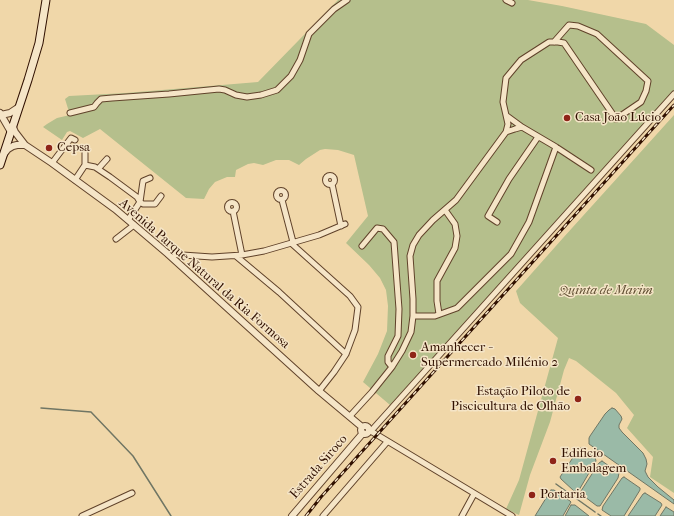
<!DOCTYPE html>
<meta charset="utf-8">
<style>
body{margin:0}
canvas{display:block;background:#f0d7a9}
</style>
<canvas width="674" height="516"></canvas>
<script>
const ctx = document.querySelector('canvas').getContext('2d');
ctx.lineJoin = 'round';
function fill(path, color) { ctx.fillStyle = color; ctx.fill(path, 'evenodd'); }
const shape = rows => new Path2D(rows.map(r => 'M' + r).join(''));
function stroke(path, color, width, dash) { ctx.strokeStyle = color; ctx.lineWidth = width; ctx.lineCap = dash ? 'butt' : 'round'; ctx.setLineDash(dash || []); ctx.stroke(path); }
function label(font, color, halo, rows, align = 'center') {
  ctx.font = font + ' "IM FELL French Canon",serif'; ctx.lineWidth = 3; ctx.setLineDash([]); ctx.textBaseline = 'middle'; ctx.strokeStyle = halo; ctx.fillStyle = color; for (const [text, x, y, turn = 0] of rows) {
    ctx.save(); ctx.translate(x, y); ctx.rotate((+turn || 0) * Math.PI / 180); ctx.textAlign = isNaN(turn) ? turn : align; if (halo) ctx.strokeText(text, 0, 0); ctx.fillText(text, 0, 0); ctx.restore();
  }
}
const green = shape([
 [338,0,528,0,562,6,646,24,674,45,674,98,390,405,363,382,378,354,387,331,388,306,386,290,380,278,369,265,346,243,368,216,354,155,338,150,325,149,320,150,306,159,299,165,289,160,276,160,263,165,254,163,248,164,236,170,235,177,227,177,215,182,209,189,204,199,186,198,100,129,83,138,70,131,67,132,62,140,43,127,47,124,57,118,70,115,65,99,69,96,126,93,258,82],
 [674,115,674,493,650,477,653,457,627,428,634,415,616,393,576,361,569,358,564,370,550,422,530,475,519,515,506,509,519,480,558,338,520,303,516,291,563,238,638,155]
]);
const water = shape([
 [612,408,615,409,621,416,622,419,619,425,619,428,622,432,643,453,646,459,647,464,645,471,648,477,658,487,674,500,674,504,589,444,589,438,590,436,605,414,609,410,612,408],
 [581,448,595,457,596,461,579,490,574,491,561,479,560,477,578,450,581,448],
 [602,461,619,473,618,478,600,506,597,506,581,494,581,491,599,463,602,461],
 [624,477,640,488,640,490,624,516,611,516,602,510,603,506,622,478,624,477],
 [551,490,554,490,570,501,571,502,564,514,563,516,535,516,551,490],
 [645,493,661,503,662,505,655,516,628,516,643,494,645,493],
 [571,505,575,505,589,516,565,516,571,505],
 [666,507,674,512,674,516,660,516,666,507]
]);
const stream = shape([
 [41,408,91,412,133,456,171,516],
 [556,484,595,512],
 [598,514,601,516]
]);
const minor = shape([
 [506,0,512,3],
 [70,113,94,107,97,103,101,99,112,98,169,94,219,89,225,90,236,95,247,97,261,95,277,90,291,76,300,60,309,34,334,9,347,0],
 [507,116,522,127],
 [506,132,515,129,522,127,556,147,591,170],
 [85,152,85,165],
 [52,163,71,138,75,140],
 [98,169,107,159],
 '325.5 180a4.5 4.5 0 1 1 9 0a4.5 4.5 0 1 1-9 0Z',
 [75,180,85,165,95,167,110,177,137,197,140,202,143,204,155,204,161,196],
 [332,184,341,226],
 '276.5 195a4.5 4.5 0 1 1 9 0a4.5 4.5 0 1 1-9 0Z',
 [282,200,293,242],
 '227.5 207a4.5 4.5 0 1 1 9 0a4.5 4.5 0 1 1-9 0Z',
 [233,211,242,255],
 [128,220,140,202,143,181,150,178],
 [497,222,488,216,509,179,538,137],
 [116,239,134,225],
 [291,243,350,296,358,307,355,330,346,354,334,372,319,391],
 [362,246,377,228,383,229,394,242,399,309,398,336,388,356,388,362,392,367],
 [168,254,212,257,242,255,264,251,319,235,345,224],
 [236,256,279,292,346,354],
 [439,314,437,301,437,281,455,248,457,236,455,224,445,210],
 [413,316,435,316,457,308,511,254,529,222,556,147],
 [350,416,372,392,392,367,402,351,411,332,413,316,413,299,410,256,413,245,419,235,433,220,456,200,506,132,508,124,503,102,506,78,521,60,549,42,558,42,564,43,616,119,641,102,646,91,648,81,597,34,578,26,569,25,554,42],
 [369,430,512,516],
 [371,431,674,94],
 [82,516,132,493],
 [323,516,387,442],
 [462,516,474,494]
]);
const tertiary = shape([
 [0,113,11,132],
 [1,115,10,113,19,107],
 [13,127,15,132,25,145,52,163,115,209,128,220,168,254,319,391,362,427],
 [4,154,8,149,13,146,17,145,25,145],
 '361 430a4 4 0 1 1 8 0a4 4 0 1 1-8 0Z',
 [292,516,363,433]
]);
const secondary = shape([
 [0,165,28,80,39,43,46,0]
]);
const rail = shape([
 [306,516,321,497,674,105]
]);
const markers = [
 [567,118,4,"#8f2418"],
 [49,148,4,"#8f2418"],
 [413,355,4,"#8f2418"],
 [578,399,4,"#8f2418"],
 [553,461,4,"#8f2418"],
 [532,495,4,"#8f2418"]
];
const poiNames = [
 ["Casa João Lúcio",575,118],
 ["Cepsa",57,148],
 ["Amanhecer -",421,348],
 ["Supermercado Milénio 2",421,363],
 ["Estação Piloto de",570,392,"right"],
 ["Piscicultura de Olhão",570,407,"right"],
 ["Edificio",561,454],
 ["Embalagem",561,469],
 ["Portaria",540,495]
];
const streetNames = [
 ["Avenida Parque Natural da Ria Formosa",204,274,41],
 ["Estrada Siroco",319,467,-49]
];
const parkNames = [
 ["Quinta de Marim",606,291]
];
fill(green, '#b5bf8c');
fill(water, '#9abaa7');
stroke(water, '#707664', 1);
stroke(stream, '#707664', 1.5);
stroke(minor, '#60422a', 7);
stroke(tertiary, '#60422a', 8);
stroke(secondary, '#301000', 9);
stroke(minor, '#f5e5c7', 5);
stroke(tertiary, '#f5e5c7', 6);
stroke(secondary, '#f5e5c7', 7);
stroke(rail, '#301000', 3);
stroke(rail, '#f5e5c7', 1.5, [4.5]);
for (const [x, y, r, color] of markers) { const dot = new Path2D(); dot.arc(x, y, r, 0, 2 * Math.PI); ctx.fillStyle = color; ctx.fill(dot); stroke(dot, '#f5e5c7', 1.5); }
label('13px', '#301000', '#f5e5c7', poiNames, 'left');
label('13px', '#301000', '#f5e5c7', streetNames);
label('italic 13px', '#5f4d31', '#f5e5c7', parkNames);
</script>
